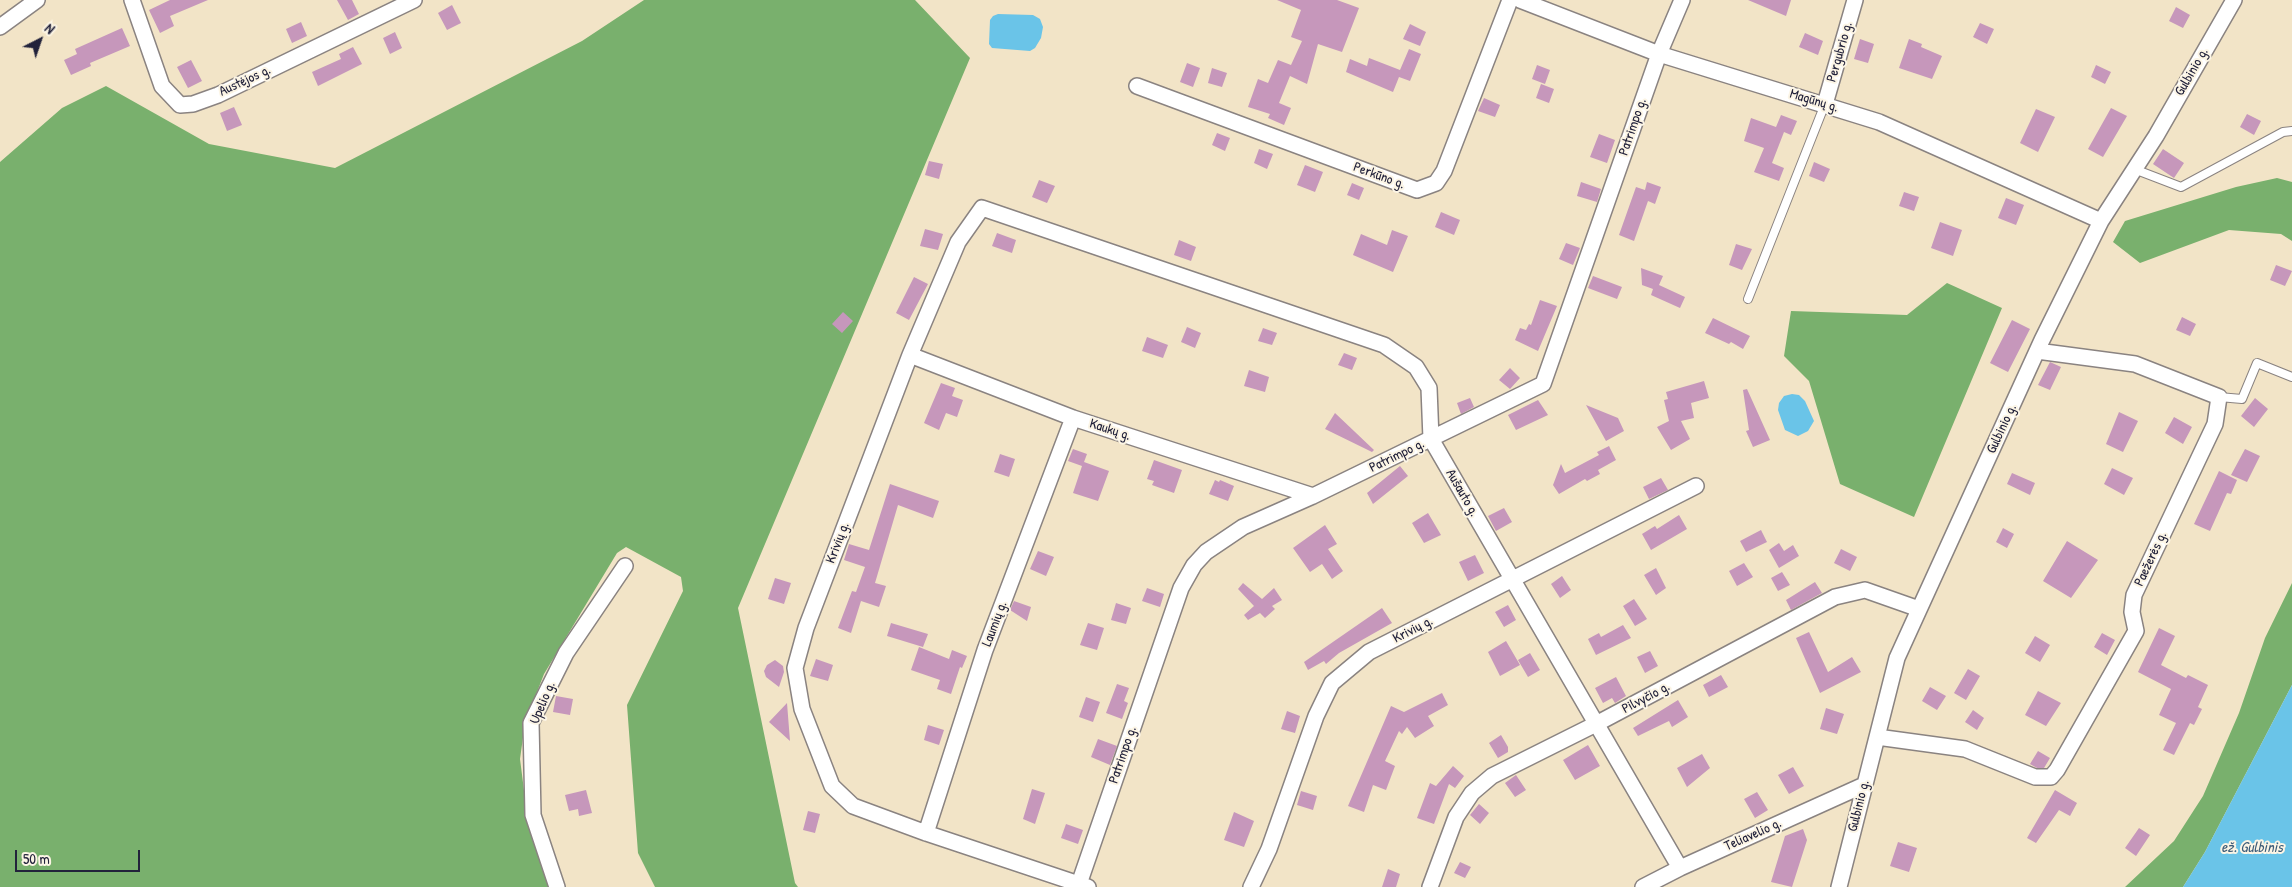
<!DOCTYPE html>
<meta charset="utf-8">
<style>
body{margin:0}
#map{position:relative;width:2292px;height:887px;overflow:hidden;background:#f2e4c7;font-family:"Patrick Hand",sans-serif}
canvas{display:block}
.north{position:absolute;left:15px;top:15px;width:50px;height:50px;-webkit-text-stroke:4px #fcf5e5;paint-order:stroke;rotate:41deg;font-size:14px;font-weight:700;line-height:20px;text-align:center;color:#22223b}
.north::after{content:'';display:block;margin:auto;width:18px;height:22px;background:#22223b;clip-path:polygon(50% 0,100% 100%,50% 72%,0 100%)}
.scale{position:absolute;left:15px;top:850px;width:125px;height:22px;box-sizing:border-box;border:2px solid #22223b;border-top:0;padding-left:6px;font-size:15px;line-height:18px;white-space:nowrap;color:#22223b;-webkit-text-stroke:4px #fcf5e5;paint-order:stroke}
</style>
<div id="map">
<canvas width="2292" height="887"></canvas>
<div class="north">N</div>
<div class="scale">50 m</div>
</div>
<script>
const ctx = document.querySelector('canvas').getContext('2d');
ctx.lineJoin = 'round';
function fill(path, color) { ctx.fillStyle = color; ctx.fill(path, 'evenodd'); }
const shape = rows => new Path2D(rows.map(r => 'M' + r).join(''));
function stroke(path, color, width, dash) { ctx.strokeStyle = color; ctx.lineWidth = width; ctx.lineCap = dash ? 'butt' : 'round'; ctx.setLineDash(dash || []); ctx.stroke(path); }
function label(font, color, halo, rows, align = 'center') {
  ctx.font = font + ' "Patrick Hand",sans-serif'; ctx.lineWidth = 4; ctx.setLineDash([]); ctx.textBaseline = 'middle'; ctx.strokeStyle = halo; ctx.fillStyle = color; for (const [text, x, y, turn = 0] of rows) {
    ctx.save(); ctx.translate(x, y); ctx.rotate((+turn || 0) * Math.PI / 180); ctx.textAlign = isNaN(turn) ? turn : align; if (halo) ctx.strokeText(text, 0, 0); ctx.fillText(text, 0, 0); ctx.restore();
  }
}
const forest = shape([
 [644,0,915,0,970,58,738,608,795,883,798,887,655,887,638,853,627,705,683,591,681,577,626,547,617,553,544,674,525,723,520,759,526,806,552,887,0,887,0,162,62,108,106,86,209,144,335,168,582,41],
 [2277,178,2292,182,2292,241,2281,234,2229,230,2140,263,2113,242,2125,221,2236,187],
 [1947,283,2002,308,1914,517,1840,484,1809,381,1784,356,1791,311,1907,315],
 [2292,583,2292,685,2205,852,2183,887,2125,887,2174,841,2203,796,2239,713,2265,638]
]);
const water = shape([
 [998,14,1033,15,1040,19,1043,27,1041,38,1035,48,1030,51,992,48,989,44,990,20,993,16],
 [1792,394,1799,395,1805,401,1814,421,1808,431,1798,436,1785,430,1778,410,1779,403,1784,396],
 [2292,685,2292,887,2183,887,2205,852]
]);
const building = shape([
 [170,0,208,0,170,16,174,26,160,33,149,10],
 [337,0,352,0,359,14,348,20],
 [1277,0,1337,0,1359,8,1342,52,1318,44,1307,84,1290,76,1279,103,1291,108,1284,125,1268,118,1270,114,1248,107,1258,79,1268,83,1278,60,1291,65,1302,41,1291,37,1301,10],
 [1748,0,1791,0,1786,16],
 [452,5,461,23,447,30,438,13],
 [2176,7,2190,15,2183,28,2169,21],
 [301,22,307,36,292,43,286,29],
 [1980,23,1994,29,1987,44,1973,37],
 [1410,24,1426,32,1420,46,1403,39],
 [122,28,130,46,90,63,91,66,71,75,64,60,77,54,75,49],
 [395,32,402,48,390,54,383,38],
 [1805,33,1823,41,1818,55,1799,47],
 [1860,39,1874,44,1868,63,1854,59],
 [1909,39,1922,44,1921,47,1942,56,1932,79,1899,68],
 [353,47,362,64,318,86,312,72,341,59,339,54],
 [1409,49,1421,54,1410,81,1399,77,1393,92,1346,72,1350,59,1367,66,1369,58,1400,70],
 [191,60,202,81,188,88,177,67],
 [1187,63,1200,68,1193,87,1180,82],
 [1537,65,1550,70,1545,84,1532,79],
 [2096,65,2111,72,2105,84,2091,77],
 [1212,68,1227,73,1222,87,1208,83],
 [1541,84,1554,89,1549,103,1536,98],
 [1484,98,1500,105,1495,117,1478,111],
 [234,107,242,125,227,131,220,113],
 [2111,108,2127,116,2103,157,2088,149],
 [2036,109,2055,117,2038,152,2020,143],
 [2247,114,2261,121,2254,135,2240,127],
 [1781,115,1797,121,1791,135,1784,132,1772,163,1784,168,1779,181,1754,172,1764,148,1744,141,1751,118,1776,127],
 [1217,133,1230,138,1225,151,1212,145],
 [1599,134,1615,140,1607,163,1590,157],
 [1259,149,1273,154,1267,169,1254,163],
 [2163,149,2184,163,2174,178,2153,164],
 [929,161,943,164,939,179,925,175],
 [1814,162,1830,169,1824,182,1809,176],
 [1305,165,1323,172,1315,192,1297,185],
 [1039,180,1055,186,1047,203,1032,197],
 [1581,182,1601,189,1597,202,1577,196],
 [1647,182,1661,187,1655,204,1648,201,1634,241,1619,235,1636,187,1645,190],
 [1352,183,1364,188,1359,200,1347,195],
 [1904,192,1919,197,1914,211,1899,206],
 [2006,198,2024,205,2016,225,1998,218],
 [1441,212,1460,220,1454,235,1435,227],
 [1940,222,1962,230,1953,256,1931,248],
 [925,229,943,234,938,250,920,246],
 [1392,230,1408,236,1393,272,1353,255,1361,234,1387,245],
 [997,233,1016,240,1012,253,992,246],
 [1179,240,1196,247,1191,261,1174,255],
 [1566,243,1580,248,1573,265,1559,259],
 [1736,244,1752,249,1742,270,1729,265],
 [2276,265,2292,271,2285,286,2270,280],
 [1641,268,1663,276,1659,285,1685,297,1680,308,1651,295,1653,289,1642,285],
 [1593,276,1622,287,1617,299,1588,288],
 [914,277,928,284,909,320,896,313],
 [1540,300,1557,306,1538,351,1515,340,1520,328,1526,330,1529,324,1531,325],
 [843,312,853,321,842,333,832,324],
 [2182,317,2196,324,2190,336,2176,330],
 [1713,318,1750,336,1743,349,1731,342,1729,344,1705,333],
 [2012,320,2030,329,2008,372,1990,363],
 [1187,327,1201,333,1195,348,1181,342],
 [1263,328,1277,333,1272,345,1258,341],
 [1147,337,1168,345,1163,358,1142,351],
 [1344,353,1357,358,1352,370,1338,365],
 [2050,362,2061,367,2050,390,2038,385],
 [1510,368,1520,378,1510,389,1499,380],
 [1249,370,1269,377,1265,392,1244,386],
 [1704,381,1709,398,1691,403,1694,418,1681,421,1690,439,1671,450,1657,427,1669,421,1664,400,1668,399,1666,392],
 [941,383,955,388,952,396,963,400,957,417,946,413,939,430,924,423],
 [1747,389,1770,440,1753,447,1746,431,1749,430,1743,390],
 [1470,398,1474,407,1461,414,1457,403],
 [2255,398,2268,409,2254,427,2241,416],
 [1538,400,1548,415,1516,430,1508,415],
 [1586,405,1618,418,1624,431,1606,441],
 [2119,412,2138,421,2123,452,2106,444],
 [1335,413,1374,450,1372,452,1325,429],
 [2174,417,2192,427,2183,444,2165,433],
 [1609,446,1616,460,1598,470,1600,474,1587,481,1585,479,1559,494,1553,485,1561,464,1565,473,1599,455,1597,452],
 [1073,449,1087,454,1084,462,1109,471,1098,501,1073,493,1082,466,1068,461],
 [2245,449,2260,456,2247,482,2231,475],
 [1000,454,1015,459,1009,477,994,472],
 [1154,460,1182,470,1174,493,1152,485,1154,481,1147,479],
 [1400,466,1408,476,1373,504,1367,493],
 [2112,468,2133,478,2124,495,2104,484],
 [2219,471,2237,480,2231,494,2227,493,2210,531,2194,524],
 [2012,473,2035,483,2030,495,2007,484],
 [1661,478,1668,490,1649,499,1643,487],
 [1215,480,1219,482,1220,480,1234,486,1228,501,1209,494],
 [890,484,939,501,933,518,898,505,875,583,886,586,879,607,861,601,851,633,838,628,852,591,856,592,865,567,844,560,849,544,869,550],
 [1504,508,1512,522,1496,531,1488,516],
 [1428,513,1441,535,1424,543,1412,523],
 [1679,515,1687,529,1651,550,1642,534,1655,526,1657,529],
 [1325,525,1337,544,1328,549,1343,571,1332,579,1322,564,1310,572,1293,548],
 [2003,528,2014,534,2007,548,1996,542],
 [1761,530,1767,542,1746,552,1740,541],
 [2067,541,2098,560,2071,598,2043,581],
 [1779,543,1784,551,1793,545,1799,556,1779,568,1769,550],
 [1841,549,1857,557,1850,571,1834,563],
 [1038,551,1054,557,1046,576,1030,569],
 [1475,555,1484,573,1468,581,1459,562],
 [1744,563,1753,577,1737,586,1729,571],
 [1656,568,1666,588,1656,595,1644,575],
 [1782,572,1790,585,1778,591,1771,578],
 [1562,576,1571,590,1560,598,1551,584],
 [775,578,791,583,784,604,768,599],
 [1815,582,1822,593,1791,610,1786,600],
 [1243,583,1262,599,1274,588,1282,600,1272,606,1275,609,1265,618,1260,613,1248,620,1244,615,1254,606,1238,589],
 [1147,588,1164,594,1160,607,1142,601],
 [1634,599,1647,619,1635,626,1623,606],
 [1014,601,1031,607,1027,621,1010,610],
 [1116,603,1131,608,1126,624,1111,620],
 [1508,605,1516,620,1504,627,1495,612],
 [1382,608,1392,623,1339,653,1326,664,1324,661,1308,670,1304,662],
 [891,623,928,634,923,647,887,636],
 [1088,623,1104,628,1097,650,1080,645],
 [1623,625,1631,638,1596,655,1588,639,1599,633,1601,637],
 [2159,628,2175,636,2161,665,2186,678,2188,675,2208,685,2198,707,2202,709,2194,725,2190,723,2174,755,2163,750,2176,723,2159,715,2171,689,2138,672],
 [1809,632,1828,672,1852,657,1861,672,1820,693,1796,638],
 [2102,633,2115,640,2107,655,2094,647],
 [2035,636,2050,645,2040,662,2025,653],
 [1506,641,1520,665,1500,676,1488,652],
 [919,647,949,659,952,650,967,656,962,668,960,667,951,694,937,689,940,680,911,670],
 [1650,651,1658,666,1645,673,1637,657],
 [1530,653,1540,670,1528,677,1518,660],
 [816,659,833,665,828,681,810,676],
 [775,660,783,666,784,672,779,687,766,677,764,671,767,665],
 [1968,669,1980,676,1966,700,1954,693],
 [1721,675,1728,687,1709,697,1703,685],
 [1616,677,1626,696,1615,703,1612,698,1603,703,1595,688],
 [1117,684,1129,688,1124,701,1128,703,1122,719,1106,713],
 [1930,687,1946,696,1937,710,1922,701],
 [2038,691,2061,703,2046,726,2025,715],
 [1442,693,1448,705,1428,716,1434,726,1415,738,1407,727,1402,734,1399,731,1385,761,1395,766,1386,790,1373,785,1364,812,1348,806,1391,706,1404,712],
 [556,696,573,699,570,715,553,712],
 [1086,697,1100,702,1093,722,1079,717],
 [1678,700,1688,717,1672,727,1669,721,1638,736,1633,728],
 [787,703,790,741,769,722],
 [1826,708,1844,714,1837,734,1820,729],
 [1973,710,1984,718,1977,730,1965,722],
 [1287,711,1300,716,1295,733,1281,729],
 [928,725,944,730,939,745,924,740],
 [1501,735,1508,747,1508,752,1498,758,1489,743],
 [1098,739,1117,746,1110,765,1091,757],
 [1588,745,1600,766,1575,780,1563,760],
 [2038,751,2050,758,2044,768,2037,768,2030,764],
 [1702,754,1710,768,1687,787,1677,768],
 [1453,766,1464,776,1455,788,1449,784,1434,824,1417,818,1430,783,1436,786],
 [1793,767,1804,786,1789,794,1778,775],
 [1516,775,1526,790,1515,797,1505,783],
 [1032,789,1045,793,1035,824,1023,819],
 [586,790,592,813,579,816,578,809,569,811,565,795],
 [2055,790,2077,803,2070,816,2059,810,2036,843,2027,838],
 [1301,791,1317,796,1313,810,1297,805],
 [1757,792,1768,810,1755,818,1744,799],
 [1479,804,1489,813,1480,824,1470,815],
 [808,811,820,814,815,833,803,830],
 [1234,812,1254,821,1244,847,1224,840],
 [1066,824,1083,830,1078,844,1061,838],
 [2139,828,2150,835,2136,856,2125,848],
 [1803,829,1807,840,1792,887,1771,882,1785,836],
 [1898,842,1917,848,1909,872,1890,866],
 [1460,862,1471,867,1465,878,1454,873],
 [1388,869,1400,874,1396,887,1382,887]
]);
const service = shape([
 [2134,169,2181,187,2283,132,2292,131],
 [1748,299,1825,104],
 [2219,397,2242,399,2257,363,2292,377]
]);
const minor = shape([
 [132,0,162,86,180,105,193,104,218,95,414,0],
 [1520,0,1659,54,1879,122,2101,221],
 [0,27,37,0],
 [1137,86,1417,190,1436,183,1444,171,1510,0],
 [1825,104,1855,0],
 [910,355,1073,418,1313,496],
 [1877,737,1965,749,2035,777,2051,777,2057,770,2136,631,2132,612,2134,595,2215,424,2219,397,2135,364,2037,351],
 [926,833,985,650,1073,418],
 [1079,884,1181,588,1194,565,1206,552,1243,527,1313,496,1543,384,1659,54,1682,0],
 [557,887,533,815,531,723,566,653,625,566],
 [1088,887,926,833,853,806,832,786,802,709,795,668,806,628,910,355,958,242,982,208,1384,345,1416,367,1429,388,1431,439,1680,868],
 [1251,887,1269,849,1316,716,1332,683,1369,652,1696,486],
 [1430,887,1456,817,1472,793,1492,776,1596,724,1835,597,1865,590,1919,609],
 [1643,887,1680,868,1864,785],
 [1839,887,1897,658,2042,340,2101,221,2156,136,2234,0]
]);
const streetNames = [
 ["Pergubrio g.",1840,52,-74],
 ["Gulbinio g.",2192,72,-60],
 ["Austėjos g.",245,81,-25],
 ["Magūnų g.",1814,101,17],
 ["Patrimpo g.",1633,127,-71],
 ["Perkūno g.",1379,176,20],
 ["Gulbinio g.",2002,429,-65],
 ["Kaukų g.",1110,430,18],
 ["Patrimpo g.",1397,456,-26],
 ["Aušauto g.",1462,493,60],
 ["Krivių g.",838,543,-69],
 ["Paežerės g.",2151,559,-65],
 ["Laumių g.",995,624,-69],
 ["Krivių g.",1413,630,-27],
 ["Pilvyčio g.",1646,698,-28],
 ["Upelio g.",543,703,-67],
 ["Patrimpo g.",1123,755,-71],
 ["Gulbinio g.",1859,806,-76],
 ["Teliavelio g.",1753,835,-24]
];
const waterNames = [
 ["ež. Gulbinis",2252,848]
];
fill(forest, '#79b06d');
fill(water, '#6ac4e8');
fill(building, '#c697bb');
stroke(service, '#8a8381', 10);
stroke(minor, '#8a8381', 18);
stroke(service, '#fff', 8);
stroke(minor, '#fff', 15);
label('14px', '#22223b', '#fcf5e5', streetNames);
label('italic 15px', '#3b5b78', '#fcf5e5', waterNames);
</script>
